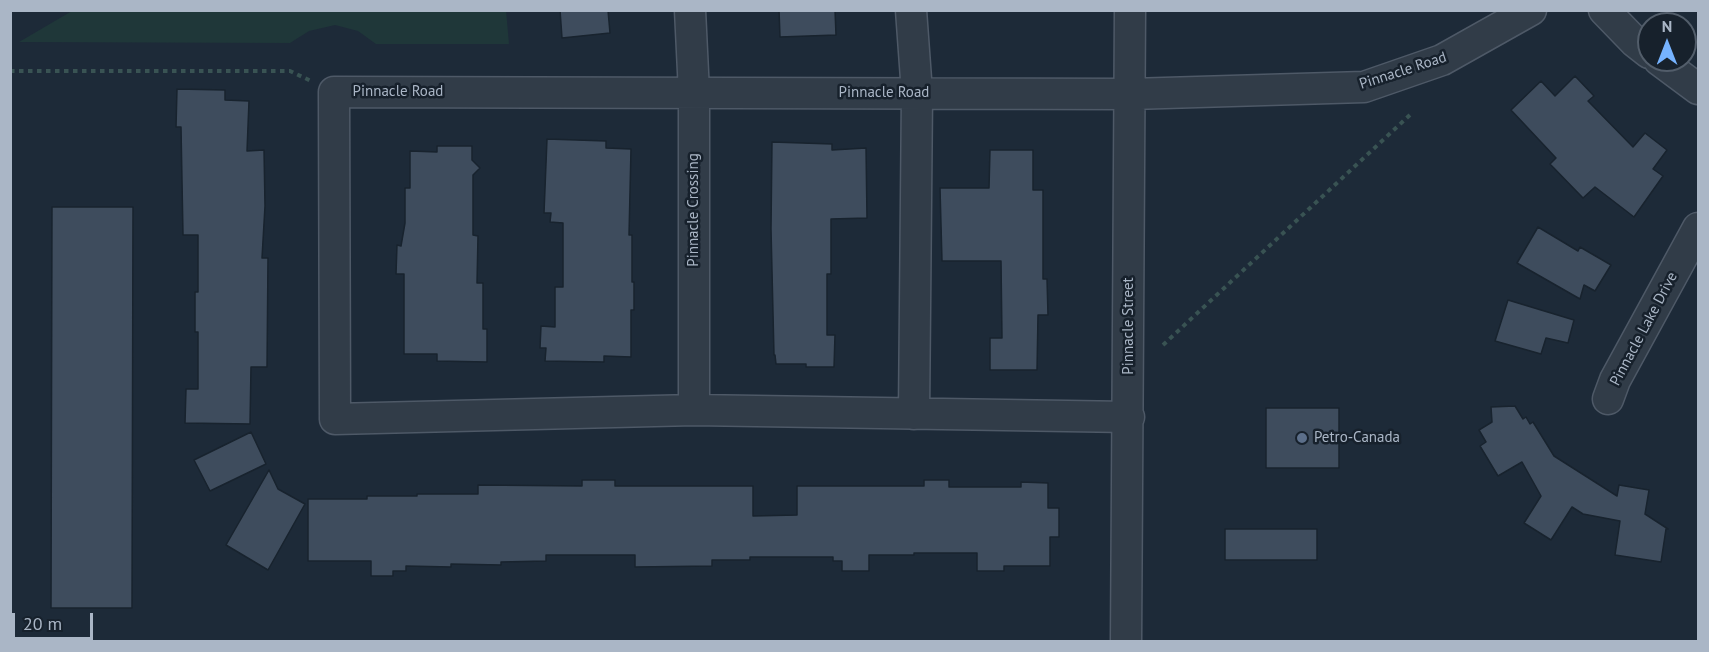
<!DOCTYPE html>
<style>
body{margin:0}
#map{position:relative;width:1709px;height:652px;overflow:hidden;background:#1d2a38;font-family:"PT Sans",sans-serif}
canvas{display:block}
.frame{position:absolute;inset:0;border:12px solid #aab6c6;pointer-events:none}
.north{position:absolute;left:1637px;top:12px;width:60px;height:60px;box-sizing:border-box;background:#17212c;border:2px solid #525d6a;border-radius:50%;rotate:0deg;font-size:16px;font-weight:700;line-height:24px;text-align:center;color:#aab6c6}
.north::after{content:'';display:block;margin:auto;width:21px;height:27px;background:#76b3ff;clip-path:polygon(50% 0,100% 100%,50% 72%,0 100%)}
.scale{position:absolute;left:12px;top:613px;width:81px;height:27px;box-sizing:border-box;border:3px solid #aab6c6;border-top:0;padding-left:8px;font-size:18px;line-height:21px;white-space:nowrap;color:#aab6c6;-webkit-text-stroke:4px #17212c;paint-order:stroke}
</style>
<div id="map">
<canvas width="1709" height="652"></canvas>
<div class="frame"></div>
<div class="north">N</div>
<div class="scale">20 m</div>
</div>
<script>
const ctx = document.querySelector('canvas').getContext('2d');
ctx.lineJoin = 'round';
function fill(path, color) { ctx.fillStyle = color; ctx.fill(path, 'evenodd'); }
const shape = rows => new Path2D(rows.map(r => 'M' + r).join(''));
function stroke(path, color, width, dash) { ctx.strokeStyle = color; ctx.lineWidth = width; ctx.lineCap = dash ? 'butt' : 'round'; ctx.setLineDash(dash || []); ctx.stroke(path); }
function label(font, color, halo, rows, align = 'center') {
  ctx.font = font + ' "PT Sans",sans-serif'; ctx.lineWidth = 5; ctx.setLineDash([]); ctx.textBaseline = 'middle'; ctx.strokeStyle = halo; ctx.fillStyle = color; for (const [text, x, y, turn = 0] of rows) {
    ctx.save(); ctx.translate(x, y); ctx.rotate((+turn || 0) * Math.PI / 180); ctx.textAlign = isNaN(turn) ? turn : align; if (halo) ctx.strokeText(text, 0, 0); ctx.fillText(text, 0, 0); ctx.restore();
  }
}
const green = shape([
 [506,10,509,44,376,44,358,31,335,25,309,31,290,43,19,42,72,11]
]);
const building = shape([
 [560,10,608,10,610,33,562,38,560,10],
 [779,10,835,10,836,35,780,37,779,10],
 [1575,76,1594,96,1588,101,1633,147,1645,133,1667,150,1653,169,1663,176,1634,217,1595,187,1583,198,1550,164,1556,158,1511,110,1541,81,1555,96,1575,76],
 [177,89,225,90,225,100,249,101,247,151,264,150,265,206,262,258,268,258,267,367,251,367,250,424,185,423,186,389,198,389,198,332,195,332,195,292,198,292,198,235,183,235,181,127,176,127,177,89],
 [547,139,606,141,606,148,631,149,629,235,632,235,632,282,634,282,634,310,631,310,631,357,604,356,604,362,545,361,546,348,540,348,541,326,555,327,555,287,563,287,563,223,550,222,551,213,544,213,547,139],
 [772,142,832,144,832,150,866,148,867,218,831,219,831,274,827,274,827,335,835,335,834,367,806,367,806,364,776,364,775,355,774,355,771,229,772,142],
 [437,146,472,146,472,160,480,168,473,175,473,235,478,236,477,283,483,283,483,329,487,329,487,362,437,361,437,354,404,354,404,274,396,274,397,245,401,246,405,223,405,188,410,188,410,151,437,152,437,146],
 [990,150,1033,150,1033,190,1043,190,1043,279,1047,279,1048,315,1038,315,1037,370,990,370,990,338,1002,338,1001,261,942,261,940,188,989,188,990,150],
 [52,207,133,207,132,608,51,608,52,207],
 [1538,227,1578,251,1580,247,1611,265,1595,291,1584,285,1580,299,1517,263,1538,227],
 [1508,300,1574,320,1568,343,1546,338,1541,354,1495,341,1508,300],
 [1515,406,1523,419,1526,417,1530,424,1533,422,1554,456,1617,496,1619,485,1649,490,1645,514,1668,529,1666,529,1661,562,1615,555,1620,521,1583,514,1572,507,1551,540,1524,523,1541,496,1522,462,1498,476,1480,446,1486,442,1479,430,1492,422,1491,407,1515,406],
 [1266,408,1339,408,1339,468,1266,468,1266,408],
 [251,432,266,464,210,491,194,460,251,432],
 [269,470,278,489,305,504,268,570,226,545,269,470],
 [582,480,615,480,615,486,753,486,753,516,797,515,797,486,924,486,924,480,949,480,949,487,1021,487,1021,482,1048,483,1048,508,1059,508,1059,537,1050,537,1050,566,1004,566,1004,571,977,571,977,553,914,553,914,555,869,555,869,571,842,571,842,561,833,561,833,557,750,557,750,560,712,560,712,566,635,567,635,555,546,555,546,561,501,562,501,565,451,564,451,567,406,566,406,571,393,571,393,576,371,576,371,561,308,561,308,499,367,499,367,496,417,496,417,494,478,494,478,485,582,486,582,480],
 [1225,529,1317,529,1317,560,1225,560,1225,529]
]);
const path = shape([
 [10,71,290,71,311,81],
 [1163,345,1412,113]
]);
const minor = shape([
 [690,10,694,93,694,410],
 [911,10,917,93,914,414],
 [1604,10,1635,42,1649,53],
 [1659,60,1698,89],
 [1608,399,1615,380,1698,228],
 [1129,417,694,410,335,419,334,92,1131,94,1364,87,1442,60,1531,10],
 [1126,642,1130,10]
]);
const markers = [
 [1302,438,6,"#5c6f8a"]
];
const streetNames = [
 ["Pinnacle Road",1403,71,-18],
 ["Pinnacle Road",398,92],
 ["Pinnacle Road",884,93],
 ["Pinnacle Crossing",694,210,-90],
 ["Pinnacle Street",1129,326,-90],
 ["Pinnacle Lake Drive",1644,329,-62]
];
const poiNames = [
 ["Petro-Canada",1314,438]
];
fill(green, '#1f3739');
fill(building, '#3e4c5d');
stroke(building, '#18232e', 1.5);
stroke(minor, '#4e5967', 33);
stroke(path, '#395353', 4, [4.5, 4.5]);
stroke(minor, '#313c48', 30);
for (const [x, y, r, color] of markers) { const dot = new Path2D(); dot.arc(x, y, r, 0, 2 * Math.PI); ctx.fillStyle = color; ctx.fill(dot); stroke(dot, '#17212c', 2); }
label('15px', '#aab6c6', '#17212c', streetNames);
label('15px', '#aab6c6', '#17212c', poiNames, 'left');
</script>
